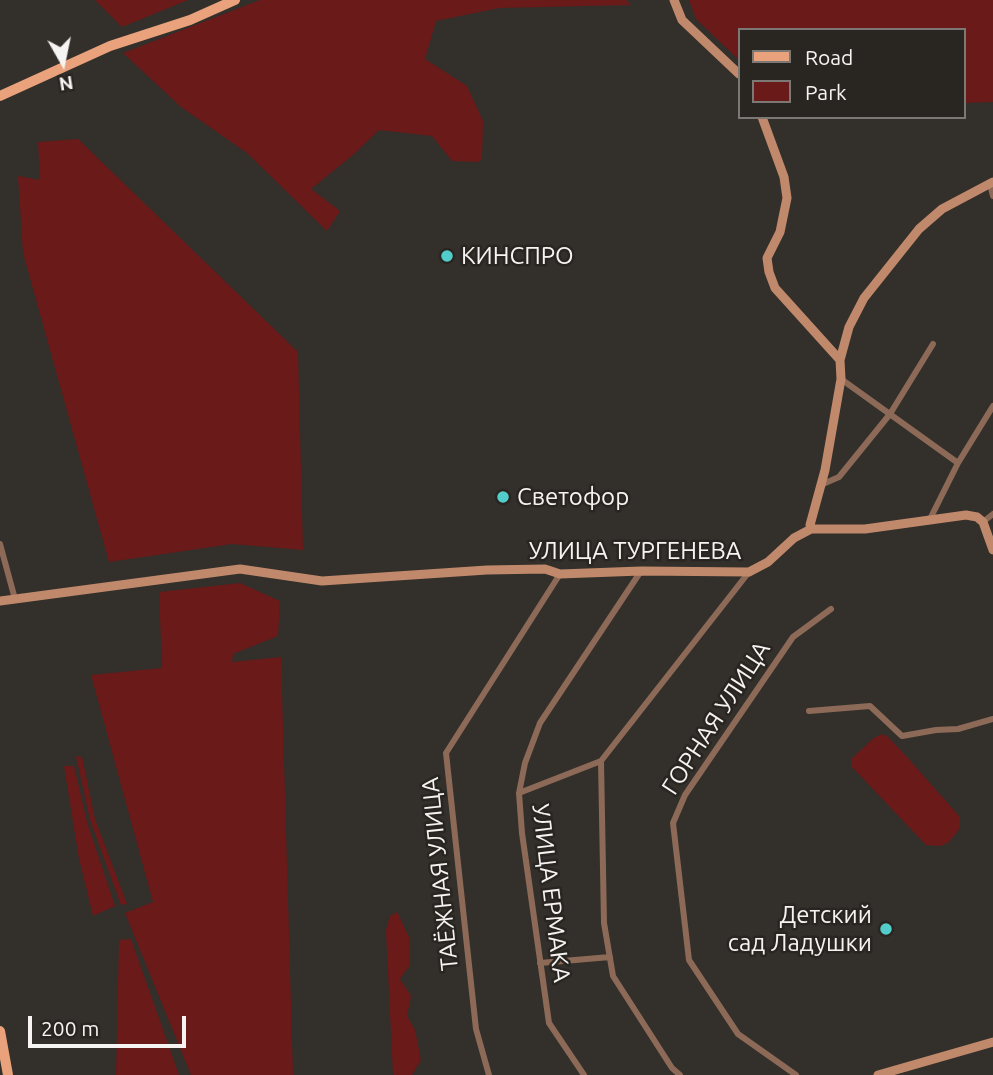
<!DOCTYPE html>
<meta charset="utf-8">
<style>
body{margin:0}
#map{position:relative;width:993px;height:1075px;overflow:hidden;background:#332f2b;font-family:Ubuntu,sans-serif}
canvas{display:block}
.legend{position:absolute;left:738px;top:28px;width:228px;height:91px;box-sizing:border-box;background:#292521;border:2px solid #7b7875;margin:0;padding:9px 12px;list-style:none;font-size:21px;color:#f6f4f2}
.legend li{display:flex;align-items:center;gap:14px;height:35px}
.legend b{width:35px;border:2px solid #7b7875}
.north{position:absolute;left:28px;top:28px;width:70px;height:70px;-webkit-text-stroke:5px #292521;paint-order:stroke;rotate:171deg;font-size:19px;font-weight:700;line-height:28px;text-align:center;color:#f6f4f2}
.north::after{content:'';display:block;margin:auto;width:24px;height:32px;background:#f6f4f2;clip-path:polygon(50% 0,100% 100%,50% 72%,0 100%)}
.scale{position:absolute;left:28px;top:1016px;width:158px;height:32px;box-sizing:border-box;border:4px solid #f6f4f2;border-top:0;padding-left:9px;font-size:21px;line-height:24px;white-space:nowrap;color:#f6f4f2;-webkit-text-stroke:5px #292521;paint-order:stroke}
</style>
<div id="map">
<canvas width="993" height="1075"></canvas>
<ul class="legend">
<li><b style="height:9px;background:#e9a27b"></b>Road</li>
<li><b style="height:19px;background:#691a19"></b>Park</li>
</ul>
<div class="north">N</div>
<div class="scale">200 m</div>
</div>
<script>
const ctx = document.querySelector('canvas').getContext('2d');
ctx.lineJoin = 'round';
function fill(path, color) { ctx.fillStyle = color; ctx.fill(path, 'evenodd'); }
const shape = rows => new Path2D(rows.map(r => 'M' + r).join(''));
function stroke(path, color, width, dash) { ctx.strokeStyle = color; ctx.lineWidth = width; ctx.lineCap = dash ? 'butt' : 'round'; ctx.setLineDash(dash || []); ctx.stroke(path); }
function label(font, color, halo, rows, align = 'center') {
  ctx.font = font + ' Ubuntu,sans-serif'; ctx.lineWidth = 5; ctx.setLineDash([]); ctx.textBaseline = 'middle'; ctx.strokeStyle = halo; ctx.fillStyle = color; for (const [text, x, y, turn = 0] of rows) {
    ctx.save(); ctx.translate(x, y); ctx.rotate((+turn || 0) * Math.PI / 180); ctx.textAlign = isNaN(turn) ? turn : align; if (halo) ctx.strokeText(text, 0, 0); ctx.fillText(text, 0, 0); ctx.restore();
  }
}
const green = shape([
 [95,0,188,0,122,27],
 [260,0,626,0,631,5,499,8,436,21,425,59,467,86,483,121,482,159,478,162,452,161,432,136,379,130,353,155,311,189,340,211,327,231,247,153,181,107,123,53],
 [689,0,993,0,993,102,963,103,963,30,739,30,739,60,696,19],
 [78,139,298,352,303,550,232,544,109,562,23,253,18,176,40,180,38,142],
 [240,583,280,601,278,636,233,654,232,662,281,657,293,1075,191,1075,125,913,153,902,91,675,162,668,159,592],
 [882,734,888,737,907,757,960,817,960,828,949,842,941,846,926,845,851,766,851,759,874,738],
 [76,756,82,757,95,819,127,904,121,905,90,820],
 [64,766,74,766,87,822,115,906,93,916,79,859],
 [397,912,409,937,410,965,400,979,411,996,407,1016,415,1030,421,1060,412,1075,393,1075,386,930,390,916],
 [131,939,179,1075,116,1075,119,940]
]);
const street = shape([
 [990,184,993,196],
 [841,379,958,463],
 [823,484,839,477,890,414,933,344],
 [929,521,958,463,993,406],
 [983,522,993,514],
 [0,544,15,599],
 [809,711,870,706,902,736,936,730,958,729,993,719],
 [519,793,601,761],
 [540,963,610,957],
 [489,1075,476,1029,446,753,560,574],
 [584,1075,549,1023,522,833,519,793,525,763,540,723,641,571],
 [680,1075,672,1068,613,976,604,923,601,761,749,572],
 [796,1075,738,1034,689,960,673,823,685,795,793,637,831,609]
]);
const secondary = shape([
 [674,0,682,20,739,74],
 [762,117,784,177,787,198,780,232,767,258,769,272,775,288,840,360,841,379,825,470,810,525,811,529],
 [840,360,849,327,864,298,919,229,942,209,993,182],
 [811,529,865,529,966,515,977,517,983,522,993,550],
 [0,601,240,569,322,581,487,570,545,569,560,574,641,571,749,572,768,562,794,538,811,529],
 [878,1075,993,1042]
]);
const primary = shape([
 [0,96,110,46,190,20,235,0],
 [0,1031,8,1075]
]);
const markers = [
 [447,256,7,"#53cdcb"],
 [503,497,7,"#53cdcb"],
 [886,929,7,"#53cdcb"]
];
const poiNames = [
 ["КИНСПРО",461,256],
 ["Светофор",517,497],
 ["Детский",872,915,"right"],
 ["сад Ладушки",872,943,"right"]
];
const streetNames = [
 ["УЛИЦА ТУРГЕНЕВА",635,551],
 ["ГОРНАЯ УЛИЦА",716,718,-57],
 ["ТАЁЖНАЯ УЛИЦА",440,874,-96],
 ["УЛИЦА ЕРМАКА",551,893,83]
];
fill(green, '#691a19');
stroke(street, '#8d6a57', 6);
stroke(secondary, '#c1896b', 9);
stroke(primary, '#e9a27b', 10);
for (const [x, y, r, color] of markers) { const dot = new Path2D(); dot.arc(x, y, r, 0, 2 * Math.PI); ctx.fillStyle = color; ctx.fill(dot); stroke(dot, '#292521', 2.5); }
label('24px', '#f6f4f2', '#292521', poiNames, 'left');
label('24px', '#f6f4f2', '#292521', streetNames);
</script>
